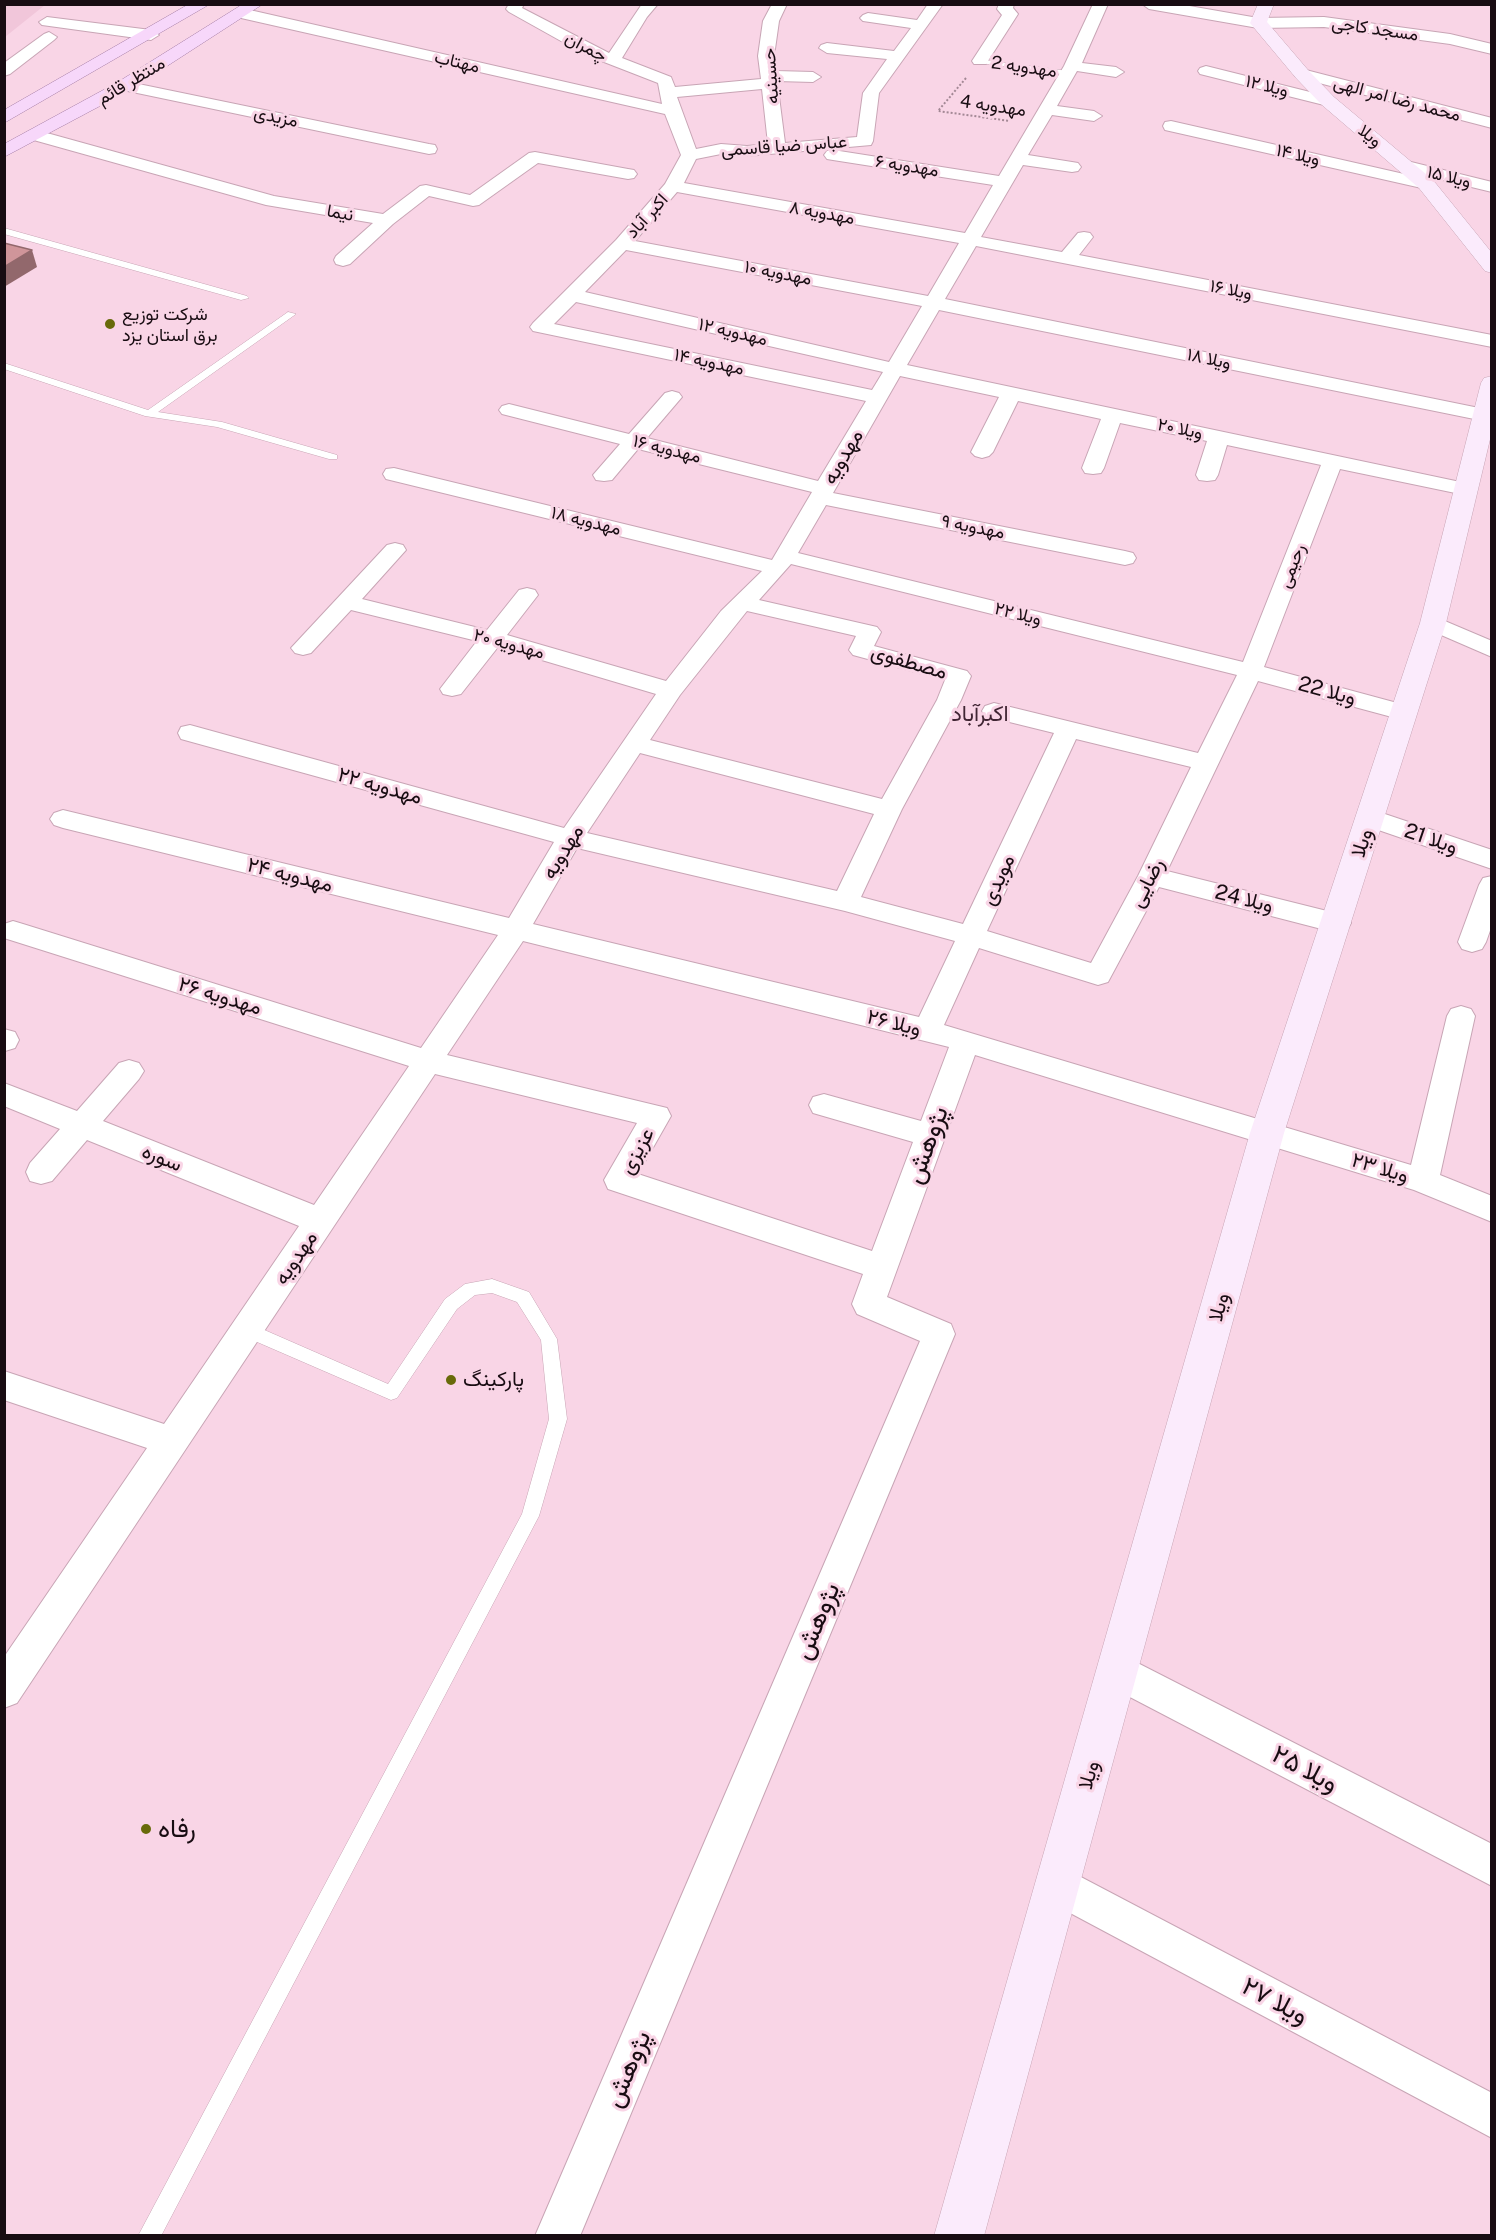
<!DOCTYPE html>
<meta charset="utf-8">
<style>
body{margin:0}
#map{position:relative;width:1496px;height:2240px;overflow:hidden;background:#f9d5e6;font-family:"Public Sans",sans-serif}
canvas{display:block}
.frame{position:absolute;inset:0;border:6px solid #180c12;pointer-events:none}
</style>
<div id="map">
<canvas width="1496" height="2240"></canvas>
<div class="frame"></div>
</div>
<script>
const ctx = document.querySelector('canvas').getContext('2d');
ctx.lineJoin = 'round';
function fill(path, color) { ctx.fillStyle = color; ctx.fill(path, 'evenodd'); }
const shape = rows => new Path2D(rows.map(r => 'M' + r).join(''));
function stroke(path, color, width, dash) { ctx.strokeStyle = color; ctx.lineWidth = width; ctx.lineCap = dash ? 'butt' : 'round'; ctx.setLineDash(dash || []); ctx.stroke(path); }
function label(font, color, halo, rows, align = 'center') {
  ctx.font = font + ' "Public Sans",Vazirmatn,sans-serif'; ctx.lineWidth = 6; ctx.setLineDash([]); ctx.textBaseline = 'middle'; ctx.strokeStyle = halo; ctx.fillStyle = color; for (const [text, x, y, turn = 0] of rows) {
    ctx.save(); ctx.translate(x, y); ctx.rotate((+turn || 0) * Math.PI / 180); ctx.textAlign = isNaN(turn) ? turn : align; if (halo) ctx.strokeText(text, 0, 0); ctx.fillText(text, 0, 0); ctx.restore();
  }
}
const built = shape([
 [5,4,45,4,45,5,5,37]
]);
const path = shape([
 [966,78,938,111,1010,121]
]);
const lane = shape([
 [977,59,1068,71,1072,73,1068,75,980,63,977,63,977,59],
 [4,228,247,296,249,298,241,300,4,234,4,228],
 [288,312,296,314,158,412,222,422,337,455,337,459,329,459,217,427,145,416,4,369,4,363,148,410,288,312],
 [492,1279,529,1292,557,1339,567,1419,539,1516,161,2236,138,2236,522,1514,549,1419,541,1340,517,1302,492,1293,475,1295,457,1309,397,1398,391,1400,241,1335,239,1330,241,1325,247,1323,253,1325,388,1384,445,1299,465,1284,492,1279]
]);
const street = shape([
 [509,4,524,4,522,8,609,53,642,4,658,4,647,17,622,58,671,77,675,87,761,79,758,56,763,21,772,4,787,4,779,21,774,56,776,71,813,72,821,77,813,82,777,81,785,143,857,137,863,93,887,59,827,53,819,48,821,45,827,43,894,51,911,28,863,21,860,18,863,15,868,13,917,20,928,4,943,4,879,93,873,141,871,145,747,156,721,154,696,159,684,183,965,233,993,185,833,160,827,159,824,155,827,151,833,150,999,176,1064,66,1093,4,1108,4,1082,63,1116,67,1124,72,1116,77,1077,71,1057,106,1094,111,1102,116,1094,121,1052,115,1028,155,1072,162,1078,163,1081,167,1078,171,1072,172,1023,165,981,237,1062,252,1078,233,1084,232,1090,233,1093,237,1079,255,1492,335,1492,347,976,246,945,299,1484,409,1491,411,1492,419,1484,421,939,310,907,365,1465,483,1473,484,1476,489,1473,494,1465,495,1340,469,1264,667,1412,707,1415,712,1412,717,1403,720,1258,681,1167,871,1347,916,1351,923,1347,930,1337,933,1159,887,1108,982,1098,985,979,948,944,1025,1411,1165,1447,1016,1451,1009,1461,1006,1471,1009,1475,1016,1440,1175,1492,1196,1492,1222,1414,1190,975,1055,887,1297,951,1324,955,1334,580,2236,535,2236,920,1341,857,1314,852,1304,863,1274,608,1189,604,1180,637,1123,435,1074,17,1703,4,1708,4,1657,147,1448,4,1400,4,1371,164,1424,299,1226,87,1140,52,1181,41,1184,30,1181,26,1172,30,1163,60,1129,4,1106,4,1083,77,1111,119,1063,129,1060,139,1063,144,1071,139,1079,103,1121,314,1205,409,1066,4,938,4,924,13,921,23,924,421,1048,498,935,63,828,54,825,50,819,54,813,63,810,509,918,554,842,181,739,178,733,181,727,190,725,564,828,656,694,498,647,461,694,452,696,443,694,440,689,477,641,351,610,311,653,303,655,295,653,291,648,387,545,395,543,403,545,406,550,362,599,487,630,519,590,527,588,535,590,538,595,507,635,666,681,721,611,762,571,386,479,383,474,386,469,394,468,772,560,812,492,638,449,612,480,604,481,596,480,593,475,620,444,502,414,499,410,502,406,509,404,629,434,665,393,672,391,679,393,682,397,647,438,818,481,866,401,533,331,530,327,533,323,616,240,665,184,681,155,665,114,241,18,233,13,241,8,662,104,658,83,586,55,509,12,506,9,509,4],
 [762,89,768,144,747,146,721,144,696,149,677,97,762,89],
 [677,192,959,243,928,296,635,241,677,192],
 [626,250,922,306,889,362,585,292,626,250],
 [576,302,883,372,872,390,554,324,576,302],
 [900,376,999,397,971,452,975,456,982,458,989,456,993,452,1018,401,1101,419,1082,468,1085,473,1093,474,1101,473,1104,468,1120,423,1207,441,1196,475,1199,480,1207,481,1215,480,1218,475,1227,445,1321,465,1243,662,798,553,826,505,1125,565,1133,563,1136,558,1133,553,1125,551,833,493,900,376],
 [791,564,1237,675,1198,753,994,703,985,706,982,711,985,716,1054,733,963,924,861,897,902,809,961,700,971,676,967,671,874,646,881,632,877,627,759,600,791,564],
 [747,611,856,636,849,650,853,655,945,680,937,700,882,799,650,740,680,695,747,611],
 [1076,739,1191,767,1138,876,1091,963,987,931,1076,739],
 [640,753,874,814,837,891,587,833,640,753],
 [577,848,845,911,955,941,919,1017,533,924,577,848],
 [523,941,949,1047,921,1121,824,1094,813,1097,809,1105,813,1113,913,1142,872,1251,638,1174,671,1116,667,1108,447,1055,523,941],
 [999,4,1014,4,1013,8,1018,14,986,64,974,64,972,61,1002,15,997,9,999,4],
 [1142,4,1178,4,1258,18,1324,17,1450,34,1492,44,1492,54,1450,44,1324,27,1258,28,1149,9,1142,4],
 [47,17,151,30,159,35,151,40,42,25,39,22,47,17],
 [49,32,57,37,54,40,10,74,4,76,4,63,44,34,49,32],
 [1206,66,1334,98,1336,101,1328,106,1200,74,1198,71,1200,68,1206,66],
 [1302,69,1492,118,1492,128,1296,77,1294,74,1302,69],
 [124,81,429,144,435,145,437,149,435,153,429,154,118,89,116,86,124,81],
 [1171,121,1426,179,1432,180,1435,184,1432,188,1426,189,1165,130,1163,126,1165,122,1171,121],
 [36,130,274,196,383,214,420,186,426,185,470,195,529,153,535,152,628,169,634,170,637,174,634,178,628,179,538,163,479,205,473,206,429,196,393,224,350,264,343,266,336,264,334,260,336,256,373,223,266,205,30,139,28,135,30,131,36,130],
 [1407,161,1492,182,1492,192,1401,170,1398,166,1401,162,1407,161],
 [1433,616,1492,641,1492,657,1425,628,1421,623,1425,618,1433,616],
 [1370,809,1492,850,1492,869,1361,824,1357,818,1361,812,1370,809],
 [1492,876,1492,925,1486,942,1482,949,1472,952,1462,949,1458,942,1479,885,1483,878,1492,876],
 [4,1029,15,1032,19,1040,15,1048,5,1051,4,1029],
 [1118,1653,1492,1844,1492,1886,1105,1684,1099,1671,1105,1658,1118,1653],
 [1058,1865,1492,2093,1492,2138,1044,1899,1038,1885,1044,1871,1058,1865]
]);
const secondary = shape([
 [1258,4,1274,4,1267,22,1308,70,1334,97,1433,180,1492,253,1492,273,1485,271,1419,188,1322,105,1296,78,1250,23,1258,4],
 [1492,376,1492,431,1446,623,1284,1133,984,2236,934,2236,1250,1133,1420,623,1481,383,1484,378,1492,376]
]);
const primary = shape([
 [189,4,210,4,4,123,4,110,189,4],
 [243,4,263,4,130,90,4,157,4,144,118,82,243,4]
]);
const shadedWall = shape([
 [32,250,37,267,4,287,4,267]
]);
const building = shape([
 [4,243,32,250,4,267,4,243]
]);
const markers = [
 [110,324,6,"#686a0a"],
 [451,1380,6,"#686a0a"],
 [146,1829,6,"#686a0a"]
];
const farStreetnames = [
 ["مسجد کاجی",1375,29,8],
 ["چمران",586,47,28],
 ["مهتاب",457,62,13],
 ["مهدویه 2",1024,67,8],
 ["حسینیه",771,76,-94],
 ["منتظر قائم",131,81,-31],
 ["ویلا ۱۲",1267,86,14],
 ["محمد رضا امر الهی",1397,99,15],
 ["مهدویه 4",993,106,8],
 ["مزیدی",276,117,12],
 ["ویلا",1370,136,40],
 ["عباس ضیا قاسمی",784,146,-4],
 ["ویلا ۱۴",1298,155,13],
 ["مهدویه ۶",907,166,9],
 ["ویلا ۱۵",1449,177,14],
 ["نیما",340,213,10],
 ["مهدویه ۸",822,213,10],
 ["اکبر آباد",647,216,-48],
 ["مهدویه ۱۰",778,273,11],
 ["ویلا ۱۶",1231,290,11],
 ["مهدویه ۱۲",733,332,13],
 ["ویلا ۱۸",1209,359,12],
 ["مهدویه ۱۴",709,362,12],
 ["ویلا ۲۰",1180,429,12],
 ["مهدویه ۱۶",667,449,14],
 ["مهدویه ۱۸",586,521,14],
 ["مهدویه ۹",973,527,11],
 ["رحیمی",1292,566,-69],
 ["ویلا ۲۲",1018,614,14],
 ["مهدویه ۲۰",509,644,15]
];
const farPoinames = [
 ["شرکت توزیع",122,314],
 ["برق استان یزد",122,335]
];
const streetNames = [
 ["مهدویه",843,457,-60],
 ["مصطفوی",909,662,16],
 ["ویلا 22",1327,691,15],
 ["مهدویه ۲۲",380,786,16],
 ["ویلا 21",1431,839,19],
 ["ویلا",1362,843,-72],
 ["مهدویه",563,852,-58],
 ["مهدویه ۲۴",290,875,14],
 ["مویدی",998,880,-65],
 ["رضایی",1147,883,-63],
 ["ویلا 24",1244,899,14],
 ["مهدویه ۲۶",220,996,17],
 ["ویلا ۲۶",894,1023,14],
 ["عزیزی",637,1151,-61],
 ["سوره",162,1158,22],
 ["ویلا ۲۳",1380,1168,17],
 ["مهدویه",296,1258,-56],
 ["ویلا",1219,1307,-75],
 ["ویلا",1089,1775,-74]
];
const poiNames = [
 ["پارکینگ",463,1380]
];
const neighbourhoodNames = [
 ["اکبرآباد",980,714]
];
const nearStreetnames = [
 ["پژوهش",927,1145,-70],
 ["پژوهش",817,1621,-67],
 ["ویلا ۲۵",1305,1769,28],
 ["ویلا ۲۷",1275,2001,28],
 ["پژوهش",628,2069,-67]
];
const nearPoinames = [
 ["رفاه",158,1829]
];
fill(built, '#f1c6da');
stroke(lane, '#c8a5b5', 1);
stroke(street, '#c8a5b5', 2);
stroke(secondary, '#c8a5b5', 1);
stroke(primary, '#a57ea6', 1);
stroke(path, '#a38895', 2, [2, 2]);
fill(lane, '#fff');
fill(street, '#fff');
fill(secondary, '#fbebfc');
fill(primary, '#f7d7fa');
fill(shadedWall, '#92686c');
fill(building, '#d0959a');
stroke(building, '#92686c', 1.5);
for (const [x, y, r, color] of markers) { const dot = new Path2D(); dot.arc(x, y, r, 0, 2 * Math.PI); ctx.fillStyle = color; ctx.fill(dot); stroke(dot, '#f9d5e6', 2); }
label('18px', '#180c12', '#f9d5e6', farStreetnames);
label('18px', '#180c12', '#f9d5e6', farPoinames, 'left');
label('21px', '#180c12', '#f9d5e6', streetNames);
label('21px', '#180c12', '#f9d5e6', poiNames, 'left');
label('22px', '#402533', '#f9d5e6', neighbourhoodNames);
label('26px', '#180c12', '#f9d5e6', nearStreetnames);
label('26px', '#180c12', '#f9d5e6', nearPoinames, 'left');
</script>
